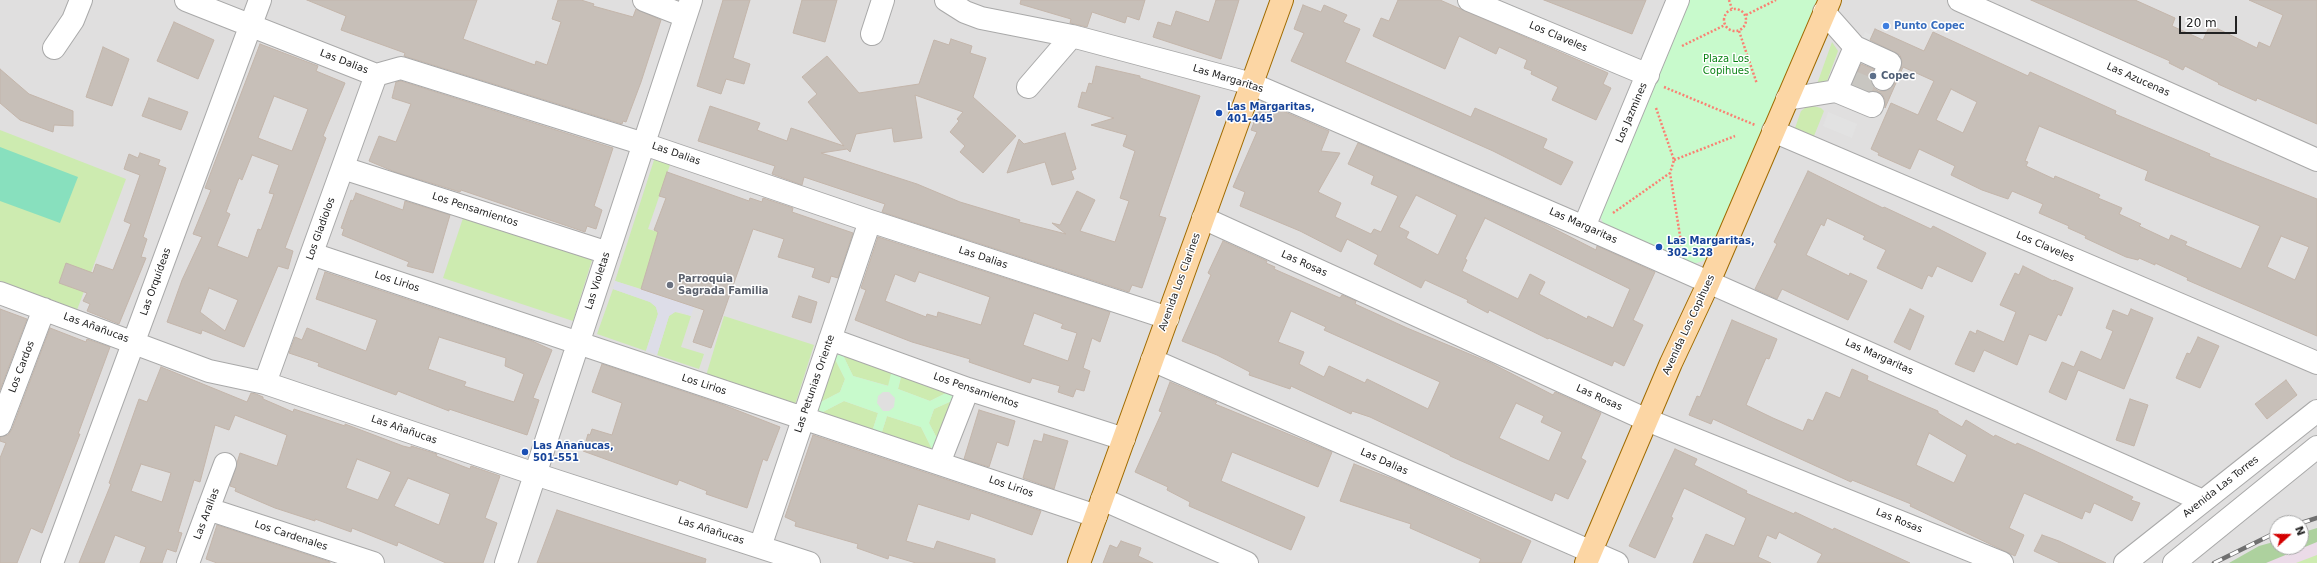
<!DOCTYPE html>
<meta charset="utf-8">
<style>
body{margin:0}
#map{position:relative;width:2317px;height:563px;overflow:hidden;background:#f2efe9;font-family:"DejaVu Sans",sans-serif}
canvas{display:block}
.north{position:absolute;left:2269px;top:515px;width:40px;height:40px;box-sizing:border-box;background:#fff;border:1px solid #a7a7a7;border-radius:50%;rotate:69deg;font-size:11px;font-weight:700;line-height:16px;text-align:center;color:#222}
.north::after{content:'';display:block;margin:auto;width:14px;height:18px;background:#d40000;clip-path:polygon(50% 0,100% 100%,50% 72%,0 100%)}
.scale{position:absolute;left:2179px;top:16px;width:58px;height:18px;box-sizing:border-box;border:2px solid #222;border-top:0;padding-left:5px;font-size:12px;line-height:14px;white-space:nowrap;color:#222;-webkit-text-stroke:3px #fff;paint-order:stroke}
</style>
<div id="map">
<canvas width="2317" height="563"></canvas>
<div class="north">N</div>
<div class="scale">20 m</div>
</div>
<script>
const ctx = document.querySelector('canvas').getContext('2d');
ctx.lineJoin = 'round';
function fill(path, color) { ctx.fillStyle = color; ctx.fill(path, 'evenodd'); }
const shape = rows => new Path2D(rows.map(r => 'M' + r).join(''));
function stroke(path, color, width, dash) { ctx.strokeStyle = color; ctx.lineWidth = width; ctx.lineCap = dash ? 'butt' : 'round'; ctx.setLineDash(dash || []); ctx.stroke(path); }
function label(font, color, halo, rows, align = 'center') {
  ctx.font = font + ' "DejaVu Sans",sans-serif'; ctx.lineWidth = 3; ctx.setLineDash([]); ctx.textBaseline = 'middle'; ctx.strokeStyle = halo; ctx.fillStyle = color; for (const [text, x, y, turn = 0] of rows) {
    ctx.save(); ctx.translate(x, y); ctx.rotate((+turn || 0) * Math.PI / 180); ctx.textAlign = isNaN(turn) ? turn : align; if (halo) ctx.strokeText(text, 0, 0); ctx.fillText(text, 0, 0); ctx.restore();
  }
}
const residential = shape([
 [0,0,2317,0,2317,563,0,563],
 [2277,523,2301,523,2301,547,2277,547]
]);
const industrial = shape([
 [2317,533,2317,563,2241,563,2301,547]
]);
const grass = shape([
 [1832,42,1838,51,1827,81,1817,84],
 [1809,105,1821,108,1824,111,1812,141,1799,136,1795,128,1801,111],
 [0,130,126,179,77,310,0,281],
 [655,157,672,159,648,229,658,232,641,289,615,281],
 [464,215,593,257,573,321,443,278],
 [613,289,650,302,656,307,658,314,646,351,597,334],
 [675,312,691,316,681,347,704,354,699,369,657,355,669,316],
 [724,316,814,345,794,408,705,379],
 [842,353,892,370,889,386,853,376],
 [834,357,845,379,840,392,817,404],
 [902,373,952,390,930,401,898,389],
 [956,399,941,446,929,423,934,409],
 [844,401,878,413,872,432,819,414],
 [887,416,921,427,933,451,881,435],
 [2317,555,2317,563,2296,563]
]);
const forest = shape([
 [2317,528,2317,542,2266,563,2229,563,2259,546,2277,541,2277,547,2301,547,2301,533]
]);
const park = shape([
 [1690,0,1817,0,1710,254,1703,261,1693,264,1604,225,1600,216],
 [842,353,853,376,888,386,892,370,902,373,898,389,930,401,952,390,956,399,934,409,929,423,941,446,933,451,921,427,887,416,881,435,872,432,878,413,844,401,819,414,817,404,840,392,845,379,834,357],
 [883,392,889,392,895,398,894,407,889,411,883,411,877,403,878,396]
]);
const pitch = shape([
 [0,147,78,177,60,223,0,201]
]);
const parking = shape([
 [1865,32,1903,50,1898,62,1859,44],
 [1828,112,1857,124,1852,138,1823,126]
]);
const plaza = shape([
 [615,281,694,307,691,316,680,312,675,312,669,316,657,355,646,351,658,314,656,307,650,302,613,289]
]);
const building = shape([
 [307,0,477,0,463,39,535,65,536,61,547,65,561,22,552,19,558,0,581,0,594,4,593,6,633,17,636,9,661,20,641,82,626,122,623,121,622,124,404,56,405,53,341,30,346,16,307,0],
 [723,0,750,0,733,58,750,64,744,84,726,79,721,94,697,86,723,0],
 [802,0,837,0,825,42,793,33,802,0],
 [1021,0,1145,0,1139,20,1127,16,1125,23,1092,12,1087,27,1070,23,1071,19,1020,4,1021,0],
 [1216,0,1239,0,1221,59,1153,37,1158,22,1171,26,1176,11,1209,22,1216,0],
 [1398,0,1440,0,1608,73,1603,84,1611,88,1596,120,1552,100,1558,87,1531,74,1532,71,1524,68,1527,60,1499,47,1496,54,1459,36,1445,69,1373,36,1381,18,1389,21,1398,0],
 [1544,0,1646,0,1632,34,1544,0],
 [2031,0,2135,0,2175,18,2172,26,2203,40,2210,25,2257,48,2259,42,2270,47,2283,15,2249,0,2317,0,2317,124,2257,98,2256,101,2218,84,2219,83,2185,66,2183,70,2169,63,2170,61,2031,0],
 [1303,5,1321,12,1324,5,1347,15,1343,22,1360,29,1345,62,1471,117,1475,108,1547,139,1543,148,1573,162,1561,185,1493,151,1291,61,1304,33,1294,29,1303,5],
 [174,22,214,40,198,79,157,61,174,22],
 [1875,29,1924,51,1933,32,2028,76,2030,72,2116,111,2115,114,2210,154,2209,156,2317,199,2317,336,2187,280,2188,278,2155,263,2155,265,2139,258,2138,260,2126,257,2085,238,2086,236,2068,228,2069,226,2039,213,2043,204,2012,191,2008,199,1982,190,1951,175,1955,166,1919,149,1910,169,1878,155,1879,153,1871,149,1891,103,1918,115,1934,81,1903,67,1885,108,1885,100,1882,94,1852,84,1861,64,1874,69,1871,80,1873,87,1878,91,1885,91,1894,84,1901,68,1902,61,1900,55,1870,40,1875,29],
 [1951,89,1977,102,1963,133,1936,120,1951,89],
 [2039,126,2148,171,2145,180,2260,226,2241,269,2185,245,2187,242,2171,235,2169,240,2139,226,2141,224,2119,214,2122,208,2098,198,2100,195,2055,176,2054,179,2026,166,2028,162,2025,161,2039,126],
 [2281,236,2309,247,2295,280,2267,267,2281,236],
 [951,39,972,46,970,53,986,58,973,97,1016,136,983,173,960,152,965,146,950,132,959,121,957,119,963,112,915,95,922,138,894,142,892,128,856,134,850,152,847,149,821,153,917,184,960,202,1020,220,1019,222,1066,234,1052,223,1060,225,1077,191,1095,200,1080,231,1115,242,1129,201,1120,198,1135,151,1123,146,1127,135,1091,125,1114,118,1078,107,1082,92,1086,93,1089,83,1092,84,1096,66,1140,76,1140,78,1200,96,1159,216,1166,218,1142,288,1132,285,1129,292,882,212,885,204,804,177,802,185,772,174,775,166,698,141,710,106,760,123,757,130,787,141,791,128,844,146,808,102,817,94,802,77,827,56,859,93,919,84,934,40,949,45,951,39],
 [260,44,318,66,316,71,345,83,323,136,326,138,285,248,293,251,288,269,278,266,244,347,202,330,201,334,167,322,182,280,202,237,193,234,211,190,205,188,260,44],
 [274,96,308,109,292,151,258,138,274,96],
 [252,155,279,165,269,193,274,194,261,230,258,229,248,258,217,246,230,214,226,212,239,178,242,180,252,155],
 [209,288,238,300,225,331,200,312,209,288],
 [103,47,129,59,112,106,86,97,103,47],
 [0,69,29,94,73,111,73,126,54,125,53,132,20,120,0,103,0,69],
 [401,81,613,148,594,206,602,210,596,229,587,226,585,232,461,190,460,192,395,172,369,161,379,136,396,142,411,104,392,98,396,82,401,81],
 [149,98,188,112,181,130,142,116,149,98],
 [1262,102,1329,131,1321,151,1340,153,1318,192,1341,203,1335,217,1371,234,1374,229,1381,232,1398,196,1371,184,1374,176,1348,164,1358,143,1543,223,1596,250,1597,246,1655,272,1633,320,1643,325,1624,366,1614,361,1612,366,1549,338,1548,339,1489,310,1488,313,1467,302,1468,300,1425,280,1421,288,1374,264,1378,255,1347,239,1341,252,1300,231,1240,206,1245,192,1233,187,1257,132,1251,130,1262,102],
 [1416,195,1457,215,1438,255,1406,238,1409,232,1399,227,1416,195],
 [1485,218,1630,289,1613,328,1588,316,1587,319,1539,294,1545,282,1530,274,1518,299,1462,271,1467,260,1465,259,1485,218],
 [1065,133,1076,169,1071,171,1074,179,1052,185,1045,162,1007,173,1019,139,1024,144,1065,133],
 [140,153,160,160,158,165,166,168,143,237,147,239,141,257,146,258,119,324,87,311,90,304,83,301,87,293,59,283,66,263,93,273,96,264,113,270,131,224,124,221,140,175,124,169,129,154,138,158,140,153],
 [1808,171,1883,208,1884,207,1931,229,1933,226,1986,253,1972,282,1937,266,1932,277,1928,275,1922,289,1877,268,1886,250,1863,239,1865,236,1827,218,1824,226,1821,224,1806,255,1849,276,1850,273,1867,281,1848,320,1782,289,1777,299,1755,289,1777,244,1774,242,1808,171],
 [667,172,749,201,750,198,762,202,763,198,793,208,792,212,853,233,838,278,831,276,829,283,812,277,815,268,778,257,784,239,753,229,711,348,693,342,704,310,641,289,658,232,654,230,666,198,659,196,667,172],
 [356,193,403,210,405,201,450,215,433,273,407,266,409,262,342,235,344,229,341,228,351,200,353,201,356,193],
 [878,237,1110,312,1100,342,1092,338,1083,368,1090,371,1084,391,1076,389,1073,397,1058,392,1060,386,1032,378,1030,383,969,362,970,359,912,342,855,320,866,290,861,288,878,237],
 [919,272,990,297,981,325,938,312,937,317,927,314,926,317,885,301,895,274,915,282,919,272],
 [1034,313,1063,324,1061,328,1077,333,1068,361,1023,345,1034,313],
 [1223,241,1267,261,1266,263,1275,267,1274,269,1340,298,1342,295,1356,301,1355,304,1407,328,1491,363,1553,395,1555,392,1601,413,1581,458,1586,461,1568,499,1555,493,1552,501,1450,456,1450,455,1370,417,1352,411,1351,414,1291,386,1290,389,1249,375,1250,372,1217,355,1182,341,1211,275,1208,273,1223,241],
 [1291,311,1326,327,1324,330,1440,382,1428,409,1367,379,1365,383,1329,366,1324,377,1299,364,1304,352,1278,342,1291,311],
 [1516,403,1544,416,1541,422,1562,432,1549,461,1499,438,1516,403],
 [2023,266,2053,281,2054,280,2073,288,2061,316,2058,314,2046,341,2029,334,2017,365,1984,350,1974,372,1955,364,1970,331,1976,334,1977,330,2004,342,2016,312,2000,305,2015,273,2019,275,2023,266],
 [325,272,530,340,552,350,533,398,539,400,527,435,449,409,449,411,398,391,396,395,318,366,319,363,289,353,295,337,302,340,307,328,366,351,377,320,316,299,325,272],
 [439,337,506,358,505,366,524,374,514,402,464,386,466,382,428,369,439,337],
 [799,296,817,302,811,323,792,317,799,296],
 [0,309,27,319,0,390,0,309],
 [1910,309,1924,316,1910,350,1894,342,1910,309],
 [2131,309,2153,318,2124,389,2078,370,2066,400,2049,392,2062,362,2074,367,2081,351,2101,360,2113,331,2106,328,2113,310,2128,316,2131,309],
 [1732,320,1777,339,1769,359,1766,358,1746,405,1773,418,1803,431,1808,419,1813,421,1826,392,1840,398,1852,369,1868,376,1867,380,1938,411,1938,413,1962,427,1966,420,1994,437,1995,435,2016,445,2017,443,2033,450,2133,497,2131,500,2140,503,2132,521,2094,503,2090,513,2085,511,2082,519,2024,493,2009,528,2024,535,2015,556,1910,506,1911,504,1852,480,1851,482,1713,419,1711,424,1689,415,1697,396,1700,397,1732,320],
 [1929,433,1967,455,1954,483,1916,465,1929,433],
 [50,328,86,342,87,339,110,347,78,434,80,434,42,533,31,528,17,563,0,563,0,458,6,443,0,441,0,437,8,435,12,429,50,328],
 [2198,337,2219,346,2200,388,2176,378,2187,353,2190,354,2198,337],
 [602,364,721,404,780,427,767,461,763,459,747,508,706,494,707,491,679,480,677,485,583,451,588,434,590,435,592,429,612,435,622,403,592,392,602,364],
 [161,367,247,402,251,393,256,394,263,397,263,399,293,412,294,409,345,426,345,424,403,446,411,448,411,446,437,454,436,456,470,469,471,466,500,476,485,518,497,523,483,563,446,563,398,542,397,546,352,528,351,532,315,519,315,521,275,508,235,491,236,488,230,486,240,453,277,466,287,435,235,415,229,430,215,425,200,482,194,480,178,532,182,533,176,552,167,549,162,563,140,563,146,547,115,535,104,563,79,563,111,484,109,483,139,399,147,402,161,367],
 [357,459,391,472,378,500,346,488,357,459],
 [141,464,171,473,162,502,131,491,141,464],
 [408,478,450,494,439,525,394,506,408,478],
 [2286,380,2297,395,2267,419,2255,404,2286,380],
 [1170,382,1217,402,1215,404,1332,452,1318,487,1232,452,1221,481,1305,517,1291,550,1189,506,1190,502,1167,490,1168,487,1135,472,1162,412,1159,411,1170,382],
 [2130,399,2148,405,2134,446,2116,440,2130,399],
 [979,410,1015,421,1008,446,997,442,989,467,964,459,979,410],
 [1044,434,1068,441,1054,489,1023,478,1034,440,1042,442,1044,434],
 [813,435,1041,511,1032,535,971,513,969,520,918,504,906,541,934,549,937,541,995,559,995,563,916,563,889,555,888,559,857,548,858,544,795,526,796,522,785,517,813,435],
 [1675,449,1697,459,1694,465,1747,491,1746,493,1794,514,1795,512,1833,530,1834,528,1910,563,1817,563,1822,554,1779,532,1776,539,1767,535,1758,557,1771,563,1693,563,1706,534,1734,546,1746,518,1684,488,1671,517,1673,518,1655,558,1629,546,1675,449],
 [1354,464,1403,483,1531,541,1521,563,1479,563,1481,559,1410,528,1411,524,1340,501,1354,464],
 [557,510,706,559,705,563,537,563,557,510],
 [217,525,330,562,330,563,217,563,206,559,217,525],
 [2042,535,2059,541,2106,563,2060,563,2034,551,2042,535],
 [1121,541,1141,548,1138,556,1153,563,1103,563,1110,545,1117,548,1121,541]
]);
const minorTunnel = shape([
 [1858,96,1868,72]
]);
const path = shape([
 [1729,0,1732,9],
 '1724 20a11 11 0 1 1 22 0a11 11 0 1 1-22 0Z',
 [1746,15,1776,0],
 [1739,31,1757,84],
 [1682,46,1725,25],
 [1664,87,1755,125],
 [1656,108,1674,160,1670,173,1682,248],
 [1674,160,1735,136],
 [1613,213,1670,173]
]);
const minor = shape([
 [186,0,376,75,401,68,644,144,870,221,1168,318],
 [644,0,685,16],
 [946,0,965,12,981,18,1072,36,1252,84,1584,227,2203,501],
 [1469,0,1648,75],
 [1959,0,2317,160],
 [1824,12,1855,47,1890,63,1883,79],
 [872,34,883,0],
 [54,48,73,20,81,0],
 [1028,87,1072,36],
 [1836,91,1855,47],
 [1787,99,1836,91,1872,106,1873,103],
 [1773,131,2317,363],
 [343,168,608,253],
 [1203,218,1647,420,2002,563],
 [1584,227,1678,0],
 [312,254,1096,516],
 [0,293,209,371,265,383,535,474,809,563],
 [830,339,968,389,1124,439],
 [1152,360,1617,563],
 [265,383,376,75],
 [0,425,44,309],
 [939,463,968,389],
 [1102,499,1247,563],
 [208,509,373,563],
 [760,547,870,221],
 [52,563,260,0],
 [188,563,225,464],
 [506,563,691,0],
 [2125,563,2317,411],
 [2174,563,2317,447]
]);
const major = shape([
 [1079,563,1282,0],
 [1586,563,1671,363,1709,282,1830,0]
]);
const rail = shape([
 [2301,523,2317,518],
 [2214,563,2277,532]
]);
const markers = [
 [1886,26,4,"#3f7fe0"],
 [1873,76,4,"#5c6f8a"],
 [1219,113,4,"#1a4fb4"],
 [1659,247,4,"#1a4fb4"],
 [670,285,4,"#6b7280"],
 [525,452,4,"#1a4fb4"]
];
const shopNames = [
 ["Punto Copec",1894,26]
];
const streetNames = [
 ["Los Claveles",1558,37,23],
 ["Las Dalias",344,62,21],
 ["Las Margaritas",1228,79,17],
 ["Las Azucenas",2138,80,24],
 ["Los Jazmines",1632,113,-67],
 ["Las Dalias",676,154,19],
 ["Los Pensamientos",475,210,18],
 ["Las Margaritas",1583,226,24],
 ["Los Gladiolos",321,229,-70],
 ["Los Claveles",2045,247,23],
 ["Las Dalias",983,258,18],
 ["Las Rosas",1304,264,24],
 ["Las Violetas",598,281,-72],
 ["Las Orquídeas",156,282,-70],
 ["Los Lirios",397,282,18],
 ["Avenida Los Clarines",1180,282,-70],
 ["Avenida Los Copihues",1689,325,-65],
 ["Las Añañucas",96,328,20],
 ["Las Margaritas",1879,357,24],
 ["Los Cardos",22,367,-69],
 ["Las Petunias Oriente",815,384,-71],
 ["Los Lirios",704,385,18],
 ["Los Pensamientos",976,391,19],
 ["Las Rosas",1599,398,24],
 ["Las Añañucas",404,430,19],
 ["Las Dalias",1384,462,24],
 ["Los Lirios",1011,487,19],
 ["Avenida Las Torres",2221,487,-38],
 ["Las Aralias",207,514,-69],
 ["Las Rosas",1899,521,22],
 ["Las Añañucas",711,531,18],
 ["Los Cardenales",291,536,18]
];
const parkNames = [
 ["Plaza Los",1726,59],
 ["Copihues",1726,71]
];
const serviceNames = [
 ["Copec",1881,76]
];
const transitNames = [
 ["Las Margaritas,",1227,107],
 ["401-445",1227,119],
 ["Las Margaritas,",1667,241],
 ["302-328",1667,253],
 ["Las Añañucas,",533,446],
 ["501-551",533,458]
];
const worshipNames = [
 ["Parroquia",678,279],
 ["Sagrada Familia",678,291]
];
fill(residential, '#e0dfdf');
fill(industrial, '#ebdbe8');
fill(grass, '#cdebb0');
fill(forest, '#add19e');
fill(park, '#c8facc');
fill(pitch, '#88e0be');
fill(parking, '#e2e2e2');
fill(plaza, '#dddde8');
fill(building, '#c7bfb8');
stroke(building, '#c4b6ab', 1);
stroke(minorTunnel, '#c8c6c1', 22, [22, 11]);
stroke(minor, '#a9a9a9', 24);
stroke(major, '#a06b00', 24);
stroke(path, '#fa8072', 2.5, [2, 2]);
stroke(minor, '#fff', 22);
stroke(major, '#fcd6a4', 22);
stroke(rail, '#707070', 4.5);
stroke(rail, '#fff', 3, [9]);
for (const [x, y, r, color] of markers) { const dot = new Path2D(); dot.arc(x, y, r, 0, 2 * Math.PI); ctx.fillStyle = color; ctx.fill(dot); stroke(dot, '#fff', 1.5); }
label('bold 10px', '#366cbe', '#fff', shopNames, 'left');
label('10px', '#222', '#fff', streetNames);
label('10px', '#0c8416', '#fff', parkNames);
label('bold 10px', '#4e5e75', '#fff', serviceNames, 'left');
label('bold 10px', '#164399', '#fff', transitNames, 'left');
label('bold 10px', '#5b616d', '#fff', worshipNames, 'left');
</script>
